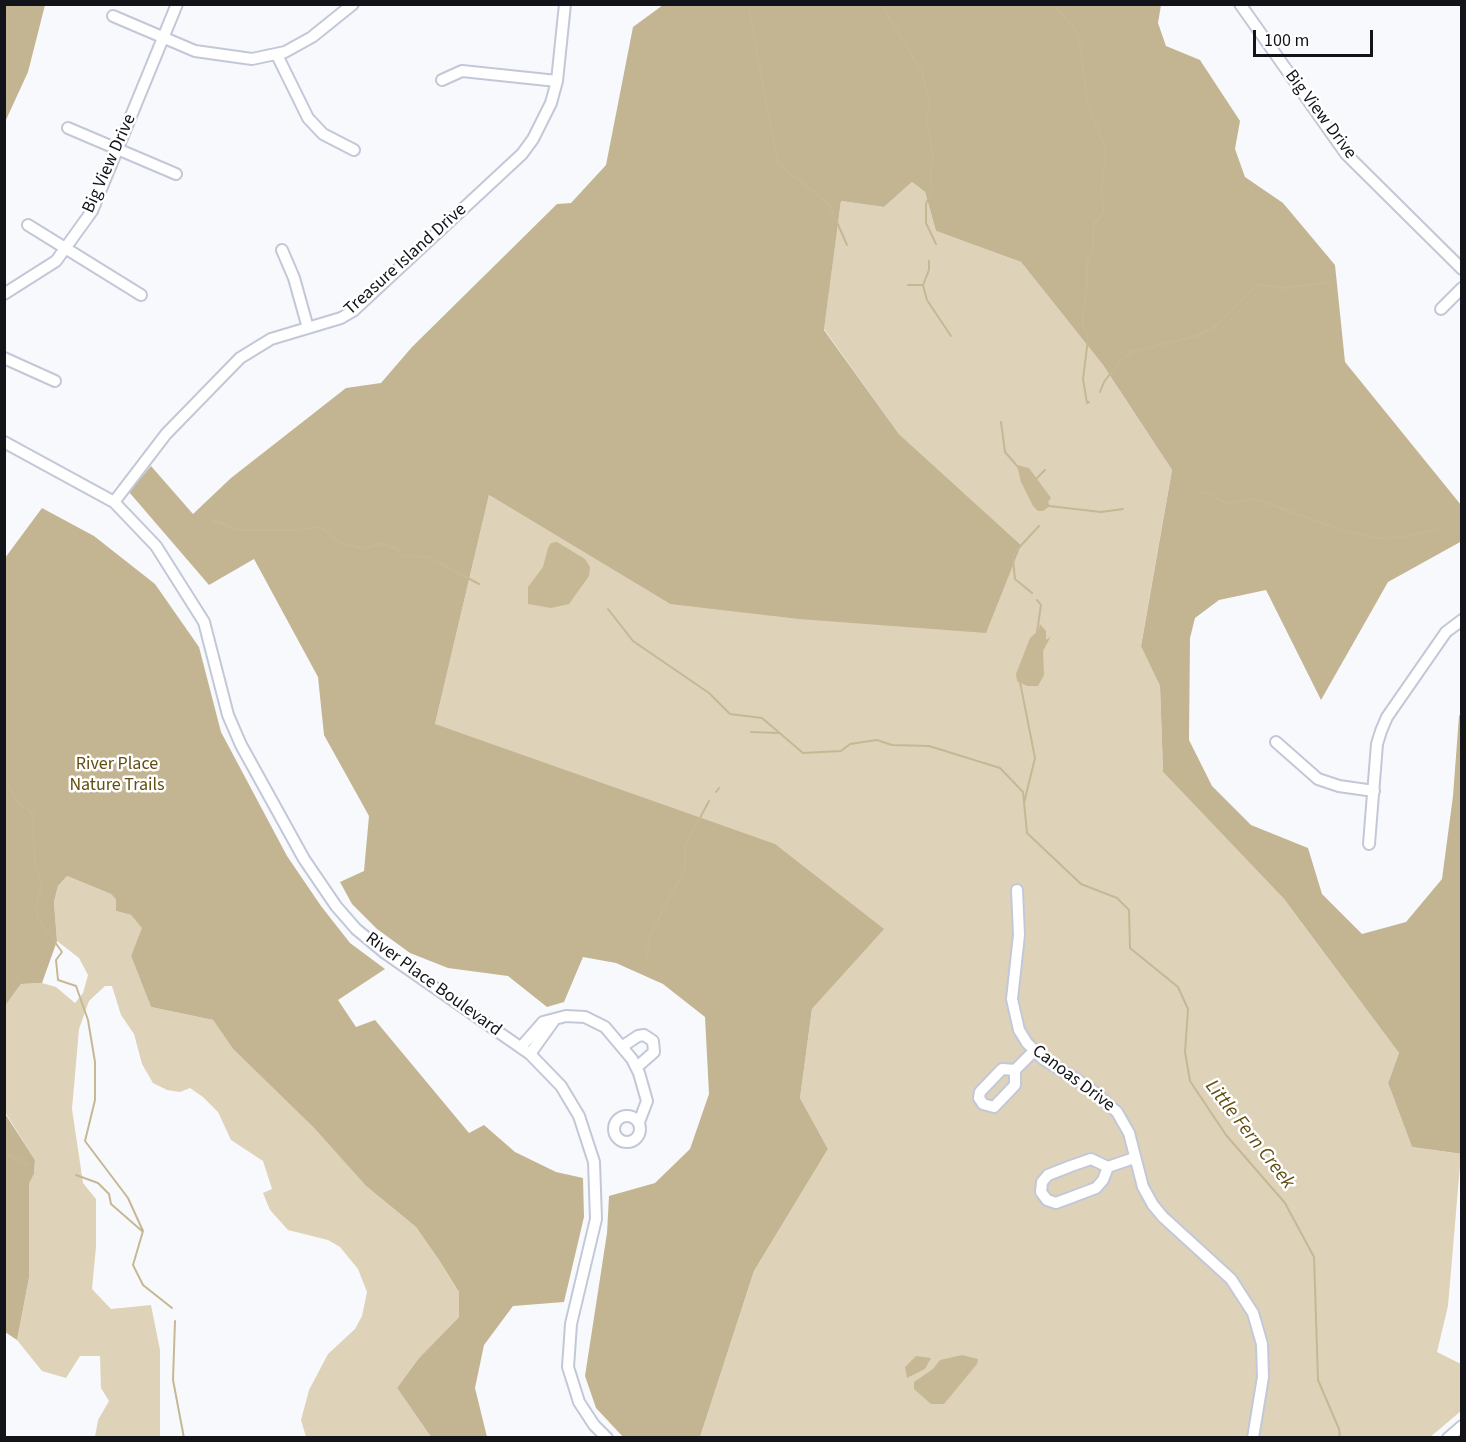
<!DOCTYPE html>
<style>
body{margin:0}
#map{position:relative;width:1466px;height:1442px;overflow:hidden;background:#f8f9fc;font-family:"Source Sans 3",sans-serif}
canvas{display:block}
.frame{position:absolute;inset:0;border:6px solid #12141a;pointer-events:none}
.scale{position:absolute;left:1253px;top:30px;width:120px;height:27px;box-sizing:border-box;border:3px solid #12141a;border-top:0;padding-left:8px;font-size:18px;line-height:21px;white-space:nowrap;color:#12141a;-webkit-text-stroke:4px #fff;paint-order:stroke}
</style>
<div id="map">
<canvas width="1466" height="1442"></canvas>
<div class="frame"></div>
<div class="scale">100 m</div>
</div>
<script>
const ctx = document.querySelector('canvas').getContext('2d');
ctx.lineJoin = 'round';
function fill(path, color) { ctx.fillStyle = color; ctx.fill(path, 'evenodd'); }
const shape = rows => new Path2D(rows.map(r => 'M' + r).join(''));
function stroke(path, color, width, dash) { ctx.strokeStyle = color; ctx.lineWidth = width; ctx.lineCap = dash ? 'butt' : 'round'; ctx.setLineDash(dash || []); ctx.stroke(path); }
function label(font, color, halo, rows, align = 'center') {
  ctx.font = font + ' "Source Sans 3",sans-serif'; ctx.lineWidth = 5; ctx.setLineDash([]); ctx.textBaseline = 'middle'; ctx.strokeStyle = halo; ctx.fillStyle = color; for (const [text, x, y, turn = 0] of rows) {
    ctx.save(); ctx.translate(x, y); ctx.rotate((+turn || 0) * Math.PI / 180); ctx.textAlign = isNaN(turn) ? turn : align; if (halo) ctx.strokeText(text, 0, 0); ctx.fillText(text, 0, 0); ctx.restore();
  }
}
const green = shape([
 [912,182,925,192,936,231,1021,262,1103,365,1172,470,1141,645,1160,686,1163,772,1284,899,1399,1053,1388,1083,1412,1147,1461,1154,1448,1306,1437,1352,1461,1364,1461,1411,1429,1438,700,1437,754,1271,828,1149,800,1098,812,1009,883,929,435,724,489,495,670,604,1021,545,899,434,824,329,841,201,884,207],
 [67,876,111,894,116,898,116,911,131,915,143,928,131,956,151,1007,213,1020,233,1049,314,1128,366,1186,416,1227,439,1260,459,1292,459,1317,419,1358,397,1388,431,1437,306,1437,301,1420,309,1390,328,1354,355,1329,362,1316,367,1292,358,1269,340,1247,328,1240,288,1230,270,1210,263,1193,272,1189,263,1161,231,1140,218,1112,203,1097,190,1088,180,1092,167,1090,153,1083,142,1064,134,1034,121,1015,112,986,105,986,89,1001,79,1029,72,1109,83,1183,96,1199,96,1247,92,1289,111,1309,151,1305,160,1350,160,1437,95,1437,98,1420,109,1401,101,1388,100,1356,80,1356,66,1378,42,1371,17,1340,29,1278,29,1184,34,1174,35,1160,5,1112,5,1006,21,984,42,983,56,987,75,1003,83,993,88,975,79,958,57,941,54,902,58,886]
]);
const forest = shape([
 [5,4,45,5,28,72,5,122],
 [663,5,1161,5,1158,23,1166,46,1200,60,1240,121,1235,149,1245,177,1283,203,1335,265,1345,362,1461,505,1462,541,1388,582,1321,700,1266,590,1219,600,1195,618,1190,638,1189,740,1212,786,1251,825,1308,848,1322,894,1362,934,1406,922,1442,879,1453,796,1459,716,1461,713,1462,1154,1412,1147,1388,1083,1399,1053,1284,899,1163,772,1160,686,1141,646,1172,470,1103,365,1021,262,936,231,925,192,912,182,884,207,841,201,824,330,899,434,1021,545,986,633,799,619,670,604,489,495,435,724,775,844,884,929,812,1009,800,1098,828,1149,754,1271,700,1437,624,1438,596,1408,585,1376,607,1233,609,1196,655,1183,690,1149,709,1094,705,1017,663,984,616,963,583,957,564,1002,547,1007,508,976,448,968,410,953,377,929,352,904,340,882,364,871,369,816,324,735,318,677,254,559,209,585,129,492,151,466,193,514,231,478,346,388,381,383,412,347,557,204,571,203,606,165,633,27],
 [42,508,94,536,155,584,199,647,221,732,287,856,321,906,350,943,385,969,338,1000,356,1027,375,1020,469,1133,484,1125,515,1152,556,1172,583,1178,584,1217,564,1302,513,1306,484,1345,475,1388,487,1437,431,1437,397,1388,419,1358,459,1317,459,1292,439,1260,416,1227,366,1186,314,1128,233,1049,213,1020,151,1007,131,956,142,928,131,915,116,911,116,899,111,894,67,876,58,886,54,902,57,941,42,983,21,984,5,1006,5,558],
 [4,1112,35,1160,34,1174,29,1184,29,1278,17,1340,5,1332]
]);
const water = shape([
 [1017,465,1029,468,1051,498,1048,502,1050,506,1043,511,1038,511,1033,506,1021,482],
 [557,542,585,559,590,567,589,576,569,604,551,608,528,604,528,587,543,567,548,548,551,543],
 [1040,624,1046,631,1046,640,1051,636,1043,651,1044,675,1038,686,1027,686,1017,681,1016,674,1030,638,1038,631],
 [962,1355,978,1359,977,1364,944,1404,931,1404,914,1389,914,1382,933,1369,940,1360],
 [916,1356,931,1358,925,1369,907,1378,905,1367]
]);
const stream = shape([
 [881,4,922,72,929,103,927,122,933,158,930,175,932,189,926,204,926,223,936,244],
 [1053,4,1078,33,1088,105,1106,149,1102,186,1103,213,1094,224,1093,249,1087,263,1087,287,1082,322,1088,339,1083,379,1087,403,1089,402],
 [749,10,778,164,829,204,847,245],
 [929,261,929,270,923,285,927,300,951,336],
 [908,285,923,285],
 [1100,392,1104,382,1119,362,1131,352,1196,336,1215,327,1257,285,1286,288,1331,282],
 [1001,422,1005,452,1018,467],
 [1034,481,1045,470],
 [1200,494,1207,492,1225,503,1255,499,1345,531,1378,538,1402,537,1438,529],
 [1049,506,1101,512,1123,509],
 [212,520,239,530,297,530,321,527,338,542,365,549,380,543,398,549,402,556,429,557,479,584],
 [1032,593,1015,579,1013,559,1015,552,1039,526],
 [608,609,633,641,709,693,730,714,762,718,803,753,841,751,850,744,877,740,892,745,929,746,1000,768,1023,792,1027,833,1081,884,1117,898,1129,910,1130,948,1178,987,1188,1009,1185,1052,1190,1081,1226,1135,1285,1203,1314,1257,1318,1380,1339,1429,1340,1438],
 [1037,632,1041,605,1037,600],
 [1020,682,1035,758,1024,803],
 [751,732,778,733],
 [4,778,19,804,32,812,35,865,42,884,36,908,38,918,62,952,56,960,58,980,76,986,88,1020,95,1062,95,1100,85,1141,128,1198,143,1231,133,1265,143,1285,172,1308],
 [716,792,719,788],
 [647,961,650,934,685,869,685,846,709,801],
 [4,1153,29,1165],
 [76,1175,98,1183,109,1194,111,1204,142,1231],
 [175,1321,173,1380,184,1438]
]);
const minor = shape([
 [1240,4,1346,154,1462,269],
 [113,16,195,51,252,59,285,52,312,37,353,4],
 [277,55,308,118,323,134,354,150],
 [442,80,462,71,557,81],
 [68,128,176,174],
 [28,225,141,295],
 [282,250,294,278,308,328],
 [4,294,56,261,92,211,177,4],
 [1441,309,1462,288],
 [4,358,55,381],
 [4,442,114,502,156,546,204,622,228,715,241,745,304,859,336,906,356,929,385,953,530,1054,561,1086,579,1116,594,1162,596,1219,571,1324,568,1367,579,1402,594,1425,607,1438],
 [114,502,166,434,240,358,271,339,341,318,353,311,522,154,533,139,551,103,557,81,565,4],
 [1276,742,1318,779,1339,786,1374,791],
 [1369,844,1377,744,1381,731,1387,717,1446,632,1462,620],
 [1017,890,1019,935,1012,999,1019,1030,1027,1043,1043,1059,1087,1086,1117,1112,1129,1133,1143,1187,1153,1205,1163,1217,1231,1279,1253,1313,1262,1344,1263,1377,1253,1438],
 [623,1046,638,1036,644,1035,653,1041,654,1052,637,1067],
 [521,1047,543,1022,566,1016,585,1017,605,1027,632,1059,639,1073,647,1101,639,1122],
 [530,1054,555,1019],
 [1015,1070,1002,1069,980,1092,979,1098,983,1104,994,1107,1015,1085,1015,1070,1034,1051],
 '614 1129a13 13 0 1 1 26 0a13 13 0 1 1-26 0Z',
 [1108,1167,1103,1180,1096,1188,1056,1203,1047,1200,1041,1192,1042,1182,1048,1175,1071,1166,1091,1159,1108,1167,1134,1158],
 [1448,1438,1462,1426]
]);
const streetNames = [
 ["Big View Drive",1320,115,53],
 ["Big View Drive",110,164,-66],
 ["Treasure Island Drive",406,260,-42],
 ["River Place Boulevard",433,985,36],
 ["Canoas Drive",1073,1079,37]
];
const parkNames = [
 ["River Place",117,765],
 ["Nature Trails",117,786]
];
const waterNames = [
 ["Little Fern Creek",1249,1135,52]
];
fill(green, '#ded3b9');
fill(forest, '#c3b592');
fill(water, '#c6b895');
stroke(stream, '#c6b895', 2);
stroke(minor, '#c3c8d8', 14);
stroke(minor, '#fff', 10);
label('18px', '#12141a', '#fff', streetNames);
label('18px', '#634e12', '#fff', parkNames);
label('italic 20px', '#624d10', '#fff', waterNames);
</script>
